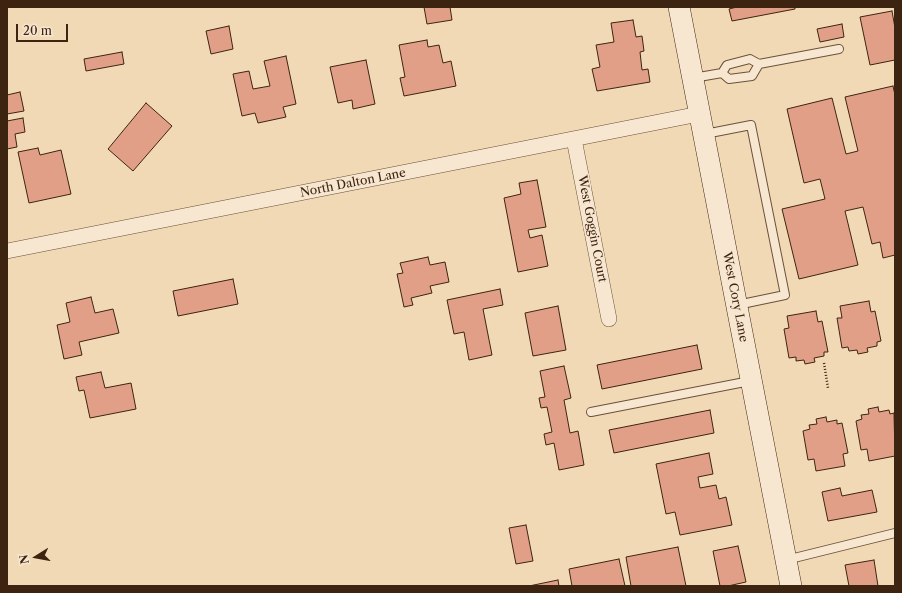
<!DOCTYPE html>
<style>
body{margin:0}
#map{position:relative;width:902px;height:593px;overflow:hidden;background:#f2d9b6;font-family:"Libre Caslon Text",serif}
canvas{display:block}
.frame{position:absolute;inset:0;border:8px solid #3d2410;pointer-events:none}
.north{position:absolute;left:16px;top:537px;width:40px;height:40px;-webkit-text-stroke:3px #f7e6d0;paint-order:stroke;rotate:259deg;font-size:11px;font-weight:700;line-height:16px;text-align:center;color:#3d2410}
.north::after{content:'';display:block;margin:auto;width:14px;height:18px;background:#3d2410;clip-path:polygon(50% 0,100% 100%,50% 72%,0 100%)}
.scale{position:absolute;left:16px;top:24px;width:52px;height:18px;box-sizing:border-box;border:2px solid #3d2410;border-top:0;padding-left:5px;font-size:12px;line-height:14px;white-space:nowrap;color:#3d2410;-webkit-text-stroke:3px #f7e6d0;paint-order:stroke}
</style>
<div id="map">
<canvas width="902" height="593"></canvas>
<div class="frame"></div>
<div class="north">N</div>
<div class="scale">20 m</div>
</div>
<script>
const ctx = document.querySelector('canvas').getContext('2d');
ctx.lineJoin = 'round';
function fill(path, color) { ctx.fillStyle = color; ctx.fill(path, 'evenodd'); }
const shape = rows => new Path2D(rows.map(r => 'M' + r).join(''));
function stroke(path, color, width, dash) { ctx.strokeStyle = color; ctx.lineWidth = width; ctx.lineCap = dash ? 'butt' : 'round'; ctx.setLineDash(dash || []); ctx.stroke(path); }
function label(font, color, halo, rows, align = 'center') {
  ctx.font = font + ' "Libre Caslon Text",serif'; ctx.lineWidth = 3; ctx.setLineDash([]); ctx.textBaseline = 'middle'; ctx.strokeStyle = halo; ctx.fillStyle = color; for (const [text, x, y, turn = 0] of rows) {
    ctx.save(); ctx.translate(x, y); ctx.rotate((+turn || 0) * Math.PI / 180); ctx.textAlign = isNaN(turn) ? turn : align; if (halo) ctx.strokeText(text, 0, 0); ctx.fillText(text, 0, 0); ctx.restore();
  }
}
const building = shape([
 [424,7,450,7,452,20,427,24,424,7],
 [737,7,795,7,795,9,732,21,729,9,737,7],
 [892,11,895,28,895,60,870,65,860,17,892,11],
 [633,20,636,37,642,36,644,51,640,52,642,70,648,69,650,82,597,91,592,69,600,67,596,45,614,42,611,23,633,20],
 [842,24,844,37,820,42,817,29,842,24],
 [229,26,233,49,211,54,206,31,229,26],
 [427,40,428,47,439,45,443,63,451,61,456,86,404,96,400,78,405,77,399,45,427,40],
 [122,52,124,64,86,71,84,59,122,52],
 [286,56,296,104,283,107,286,117,258,123,255,113,242,116,233,74,249,71,253,89,270,86,264,61,286,56],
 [366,60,375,104,353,109,352,100,338,103,330,67,366,60],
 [893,86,895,95,895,255,883,258,880,242,872,244,863,207,845,211,858,265,799,279,782,209,825,199,820,179,804,183,787,109,832,98,846,154,858,151,845,97,893,86],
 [20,92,24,111,7,114,7,95,20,92],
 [146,103,172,126,133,171,108,149,146,103],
 [23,118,25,132,15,134,17,147,7,149,7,121,23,118],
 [38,148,40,155,61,150,71,194,29,203,18,152,38,148],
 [537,180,546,227,528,230,530,238,542,235,548,266,518,272,504,198,521,194,519,183,537,180],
 [428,257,430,265,445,262,449,282,430,286,432,293,411,298,413,305,404,307,397,274,403,273,400,263,428,257],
 [233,279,238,304,178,316,173,291,233,279],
 [500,289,503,305,483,309,492,355,469,360,464,332,454,334,447,300,500,289],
 [91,297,95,313,113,309,119,333,79,342,82,355,64,359,57,325,70,322,66,303,91,297],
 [869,301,871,312,875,311,881,341,877,342,877,346,867,348,868,352,858,354,857,350,849,351,848,347,842,348,837,318,842,318,840,306,869,301],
 [558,306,566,350,533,356,525,313,558,306],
 [816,311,818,322,822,321,828,352,824,352,824,356,814,358,815,362,805,364,804,360,796,361,796,357,789,358,784,329,789,328,787,316,816,311],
 [697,345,702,369,602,389,597,365,697,345],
 [564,366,571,398,564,400,570,433,578,431,584,465,559,470,554,443,546,445,544,434,552,432,547,407,541,408,539,398,545,397,540,371,564,366],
 [101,372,105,388,131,383,136,409,90,418,84,390,79,391,76,377,101,372],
 [878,407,879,412,889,410,890,414,894,413,895,456,869,461,867,449,861,450,856,421,862,419,861,415,869,414,868,409,878,407],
 [710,410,714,433,614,453,609,430,710,410],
 [826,417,827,422,837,420,837,424,842,423,848,453,843,454,845,466,816,471,814,459,808,460,803,431,810,429,809,425,817,424,816,419,826,417],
 [709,453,713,474,698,477,700,488,716,485,719,499,726,497,732,525,680,535,675,512,666,514,656,464,709,453],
 [840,488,842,496,872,490,877,512,828,521,822,492,840,488],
 [526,525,533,561,516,564,509,528,526,525],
 [738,546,746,582,728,586,720,586,713,551,738,546],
 [678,547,686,586,631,586,626,557,678,547],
 [619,559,625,586,572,586,569,569,619,559],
 [874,560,878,586,849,586,845,565,874,560],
 [558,580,559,586,529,586,558,580]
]);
const path = shape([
 [824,363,828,388]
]);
const lane = shape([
 [722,73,729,79,752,76,759,64],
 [693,78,722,73,727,65,750,59,759,64,839,49],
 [705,134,751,125,785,295,737,305],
 [591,412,750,381],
 [786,560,895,533]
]);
const street = shape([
 [574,139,609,319],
 [7,251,699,114]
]);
const secondary = shape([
 [679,7,791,586]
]);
const streetNames = [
 ["North Dalton Lane",353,183,-11],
 ["West Goggin Court",592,229,79],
 ["West Cory Lane",735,297,79]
];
fill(building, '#e19f88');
stroke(building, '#3d2410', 1);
stroke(lane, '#6a513a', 10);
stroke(street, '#6a513a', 16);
stroke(secondary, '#3d2410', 22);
stroke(path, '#3d2410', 2.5, [1, 2]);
stroke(lane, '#f7e6d0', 8);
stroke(street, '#f7e6d0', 15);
stroke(secondary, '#f7e6d0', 21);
label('12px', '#3d2410', '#f7e6d0', streetNames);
</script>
